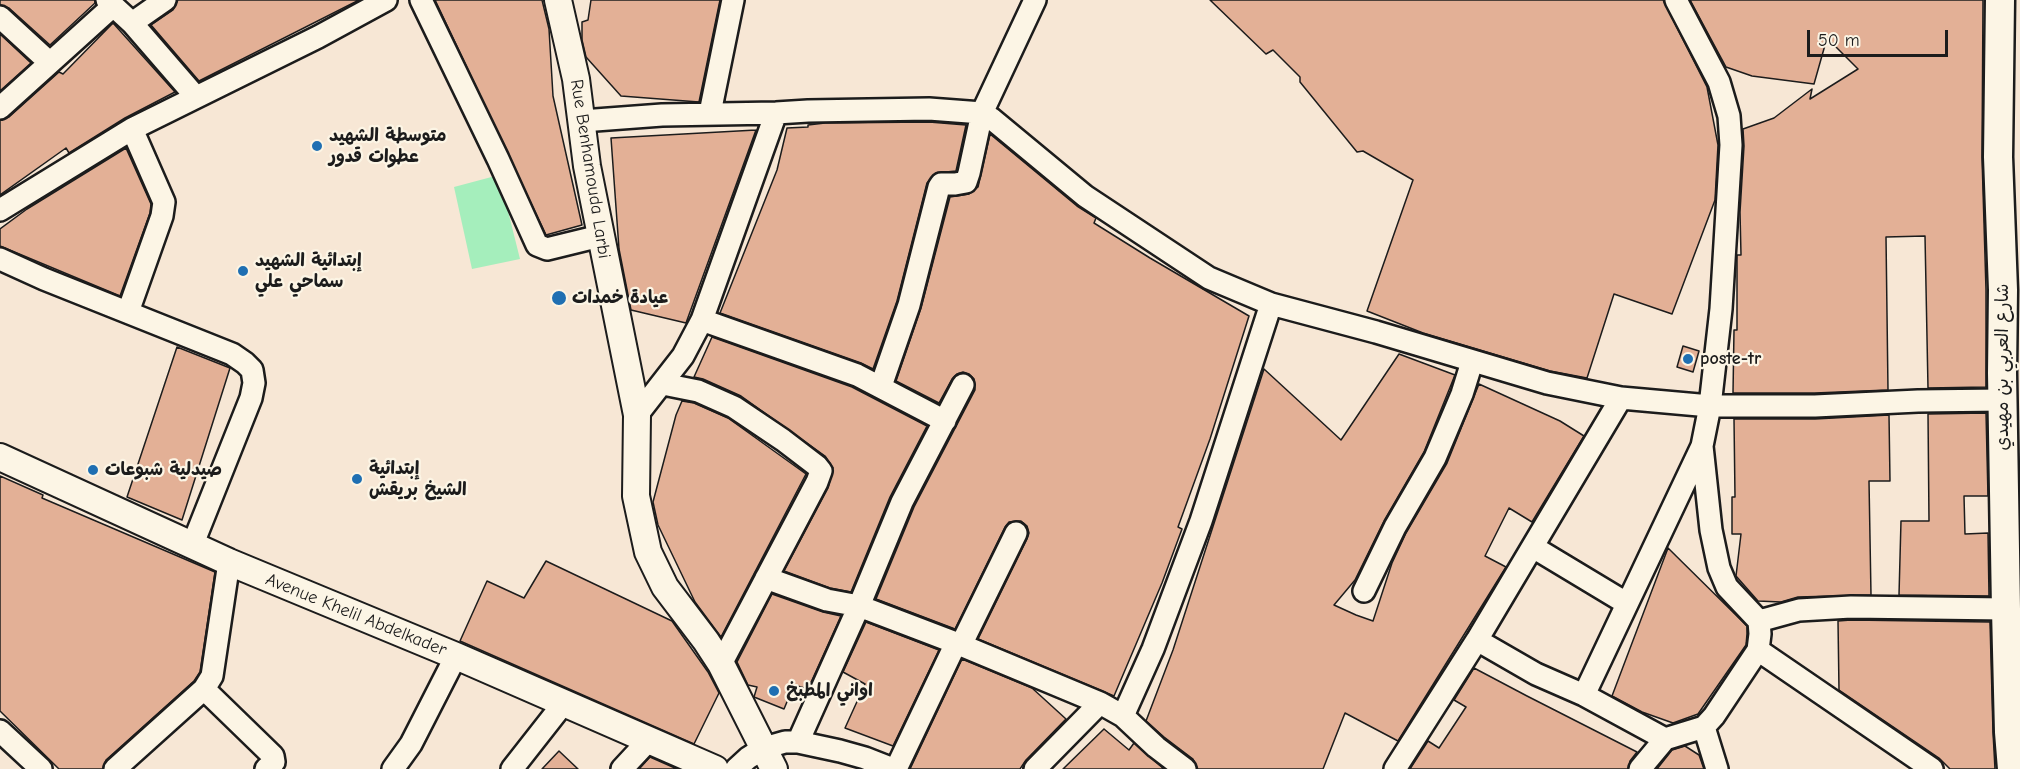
<!DOCTYPE html>
<meta charset="utf-8">
<style>
body{margin:0}
#map{position:relative;width:2020px;height:769px;overflow:hidden;background:#f7e7d5;font-family:"Comic Neue",sans-serif}
canvas{display:block}
.scale{position:absolute;left:1807px;top:30px;width:141px;height:27px;box-sizing:border-box;border:3px solid #1c1c1c;border-top:0;padding-left:8px;font-size:18px;line-height:21px;white-space:nowrap;color:#1c1c1c;-webkit-text-stroke:4px #fcf5e5;paint-order:stroke}
</style>
<div id="map">
<canvas width="2020" height="769"></canvas>
<div class="scale">50 m</div>
</div>
<script>
const ctx = document.querySelector('canvas').getContext('2d');
ctx.lineJoin = 'round';
function fill(path, color) { ctx.fillStyle = color; ctx.fill(path, 'evenodd'); }
const shape = rows => new Path2D(rows.map(r => 'M' + r).join(''));
function stroke(path, color, width, dash) { ctx.strokeStyle = color; ctx.lineWidth = width; ctx.lineCap = dash ? 'butt' : 'round'; ctx.setLineDash(dash || []); ctx.stroke(path); }
function label(font, color, halo, rows, align = 'center') {
  ctx.font = font + ' "Comic Neue","Playpen Sans Arabic",sans-serif'; ctx.lineWidth = 4.5; ctx.setLineDash([]); ctx.textBaseline = 'middle'; ctx.strokeStyle = halo; ctx.fillStyle = color; for (const [text, x, y, turn = 0] of rows) {
    ctx.save(); ctx.translate(x, y); ctx.rotate((+turn || 0) * Math.PI / 180); ctx.textAlign = isNaN(turn) ? turn : align; if (halo) ctx.strokeText(text, 0, 0); ctx.fillText(text, 0, 0); ctx.restore();
  }
}
const green = shape([
 [499,175,520,259,472,269,454,187]
]);
const building = shape([
 [0,0,95,0,95,3,50,45,9,8,0,5,0,0],
 [178,0,359,0,199,81,151,25,173,10,178,0],
 [435,0,542,0,549,29,553,96,582,225,546,235,435,0],
 [591,0,720,0,699,102,621,96,586,57,582,40,582,22,588,20,591,0],
 [1210,0,1663,0,1707,87,1718,145,1715,200,1672,314,1614,294,1587,378,1550,371,1423,333,1367,311,1413,180,1363,151,1357,152,1300,82,1300,77,1273,50,1266,54,1210,0],
 [1690,0,1983,0,1982,157,1986,290,1986,387,1928,388,1925,236,1886,237,1888,390,1815,393,1733,393,1734,330,1737,330,1737,255,1741,255,1740,212,1744,146,1743,129,1774,118,1812,89,1810,99,1858,69,1827,38,1814,84,1752,76,1726,67,1690,0],
 [113,23,175,92,125,118,69,153,66,148,0,195,0,120,9,117,59,72,63,74,113,23],
 [0,34,31,63,0,91,0,34],
 [929,122,966,125,956,171,936,173,927,183,897,301,873,369,861,363,720,313,777,170,787,128,808,127,808,125,825,123,929,122],
 [756,130,686,323,631,310,619,249,611,138,756,130],
 [990,134,1077,206,1096,218,1094,223,1150,258,1249,316,1210,439,1178,527,1182,529,1162,583,1114,696,978,639,1027,539,1029,533,1027,526,1021,521,1009,522,1005,527,955,629,876,599,914,507,975,390,974,379,969,374,963,372,957,374,952,379,939,403,896,381,921,308,950,197,969,194,978,187,990,134],
 [126,148,151,204,150,213,120,296,0,246,0,229,27,209,126,148],
 [712,337,852,387,927,426,890,497,851,592,830,588,784,571,828,488,833,468,825,456,741,396,703,379,694,377,712,337],
 [1683,346,1699,351,1693,372,1677,367,1683,346],
 [177,347,230,368,182,520,127,497,177,347],
 [1399,354,1455,375,1424,452,1384,521,1355,580,1334,605,1356,615,1373,621,1392,563,1406,533,1447,463,1479,384,1560,421,1584,436,1532,522,1509,508,1485,556,1506,567,1398,741,1345,713,1323,769,1198,769,1193,759,1164,737,1146,721,1173,650,1264,369,1341,440,1399,354],
 [682,401,694,403,728,418,806,474,721,637,695,602,658,525,653,502,676,415,682,401],
 [1986,413,1988,496,1964,496,1965,534,1988,533,1989,596,1899,595,1901,521,1929,521,1928,414,1986,413],
 [1889,415,1890,481,1869,481,1871,595,1798,597,1781,602,1758,601,1736,576,1741,534,1732,534,1732,497,1735,497,1734,419,1815,419,1889,415],
 [0,476,43,495,42,498,215,572,200,672,194,681,106,760,103,769,59,769,0,711,0,476],
 [1668,548,1747,626,1747,634,1746,645,1698,714,1673,723,1642,712,1612,696,1668,548],
 [546,561,672,621,708,672,719,693,694,744,460,641,487,581,524,598,546,561],
 [772,594,823,612,841,616,808,689,794,685,784,709,754,697,757,687,748,685,737,662,772,594],
 [1851,620,1990,622,1993,732,1995,769,1950,769,1939,758,1839,690,1838,621,1851,620],
 [866,622,939,650,893,746,845,728,865,684,843,672,866,622],
 [962,659,1032,688,1066,719,1026,760,1020,769,910,769,962,659],
 [1474,668,1527,696,1637,752,1630,761,1628,769,1410,769,1428,741,1439,748,1466,707,1454,700,1474,668],
 [1104,729,1129,750,1134,743,1164,769,1063,769,1104,729],
 [1685,746,1699,755,1704,769,1657,769,1672,750,1685,746],
 [559,751,578,769,542,769,559,751],
 [650,757,677,769,639,769,650,757]
]);
const minor = shape([
 [107,0,132,23,196,97],
 [421,0,498,159,537,245,547,249,600,236],
 [0,17,49,62],
 [132,23,165,0],
 [0,108,113,6],
 [710,113,733,0],
 [582,121,662,115,776,113,808,111,929,109,982,113,1035,0],
 [0,210,132,129,318,37,386,0],
 [0,259,44,279,232,354,245,363,252,370,254,383,251,398,192,546],
 [128,312,162,216,164,202,132,129],
 [702,320,857,375,945,421],
 [663,384,698,391,734,407,783,440,817,466,821,471,817,482,721,664],
 [881,386,909,305,939,187,941,184,955,184,966,182,969,173,982,113,992,119,1085,196,1209,278,1271,304,1376,332,1547,383,1621,398],
 [637,415,683,356,702,320,776,113],
 [1533,547,1626,603],
 [766,578,827,600,859,606,902,502,963,385],
 [1364,591,1395,527,1435,458,1462,394,1472,362],
 [1759,621,1799,610,1851,607,2006,609],
 [1477,640,1621,398,1710,406,1815,406,1918,401,2003,400],
 [961,645,1016,533],
 [1758,650,1932,769],
 [204,689,273,756,274,762,266,769],
 [1584,695,1702,446],
 [1123,716,1153,649,1201,521,1271,304],
 [1704,727,1717,769],
 [0,731,41,769],
 [798,742,859,606,956,643,1100,703],
 [115,769,204,689,212,676,229,562],
 [393,769,411,744,456,656],
 [512,769,563,704],
 [622,769,648,741],
 [736,769,748,758,764,748,785,742,798,742,840,751,865,758,893,769],
 [896,769,956,643],
 [1035,769,1100,703,1123,716,1156,747,1185,769],
 [1395,769,1477,640,1536,674,1584,695,1665,739],
 [1640,769,1665,739,1704,727,1714,716,1758,650,1760,634,1759,621,1727,587,1719,568,1711,530,1702,446,1710,406,1721,309,1731,145,1729,116,1719,82,1676,0]
]);
const tertiary = shape([
 [558,0,576,79,587,166,637,415,636,496,648,552,665,587,706,641,721,664,774,769],
 [0,457,229,562,456,656,715,769]
]);
const secondary = shape([
 [2000,0,1998,157,2003,290,2002,373,2006,609,2009,732,2012,769]
]);
const markers = [
 [317,146,6,"#1f6fb2"],
 [243,271,6,"#1f6fb2"],
 [559,298,8,"#1f6fb2"],
 [1688,359,6,"#1f6fb2"],
 [93,470,6,"#1f6fb2"],
 [357,479,6,"#1f6fb2"],
 [774,691,6,"#1f6fb2"]
];
const poiNames = [
 ["متوسطة الشهيد",329,136],
 ["عطوات قدور",329,157],
 ["إبتدائية الشهيد",255,261],
 ["سماحي علي",255,282],
 ["عيادة خمدات",572,298],
 ["poste-tr",1700,359],
 ["إبتدائية",369,469],
 ["الشيخ بريقش",369,490],
 ["صيدلية شبوعات",105,470],
 ["اواني المطبخ",786,691]
];
const streetNames = [
 ["Rue Benhamouda Larbi",590,169,81],
 ["شارع العربي بن مهيدي",2003,367,-90],
 ["Avenue Khelil Abdelkader",356,615,22]
];
fill(green, '#a5eebc');
fill(building, '#e3b096');
stroke(building, '#1c1c1c', 1.5);
stroke(minor, '#1c1c1c', 26);
stroke(tertiary, '#1c1c1c', 30);
stroke(secondary, '#1c1c1c', 33);
stroke(minor, '#fcf5e5', 21);
stroke(tertiary, '#fcf5e5', 26);
stroke(secondary, '#fcf5e5', 28);
for (const [x, y, r, color] of markers) { const dot = new Path2D(); dot.arc(x, y, r, 0, 2 * Math.PI); ctx.fillStyle = color; ctx.fill(dot); stroke(dot, '#fcf5e5', 2); }
label('bold 18px', '#1c1c1c', '#fcf5e5', poiNames, 'left');
label('18px', '#1c1c1c', '#fcf5e5', streetNames);
</script>
